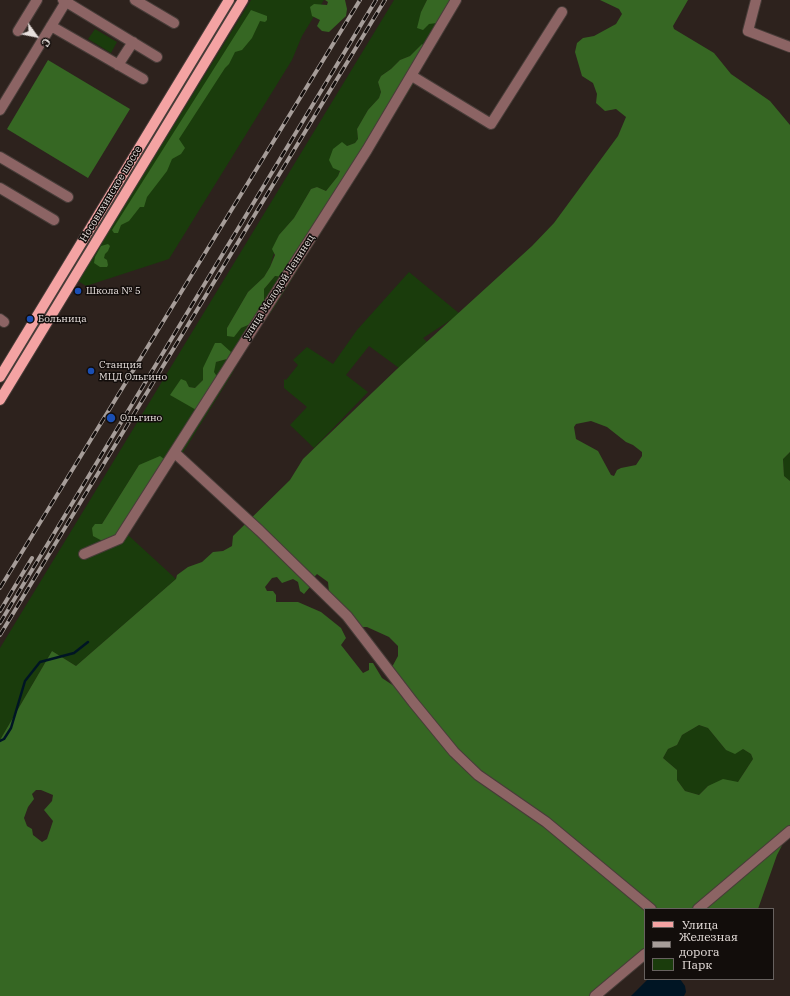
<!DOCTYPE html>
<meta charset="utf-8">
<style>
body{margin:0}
#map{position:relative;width:790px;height:996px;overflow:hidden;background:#2d221d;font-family:"IBM Plex Serif",serif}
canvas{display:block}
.legend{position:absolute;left:644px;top:908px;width:130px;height:72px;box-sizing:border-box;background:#120d0b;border:1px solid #67615f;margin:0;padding:5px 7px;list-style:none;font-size:12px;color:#e7dfdc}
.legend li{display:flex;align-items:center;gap:8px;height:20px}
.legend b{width:20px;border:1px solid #67615f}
.north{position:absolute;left:16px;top:16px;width:40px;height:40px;-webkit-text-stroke:3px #120d0b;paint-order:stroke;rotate:123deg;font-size:11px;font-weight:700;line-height:16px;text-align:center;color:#e7dfdc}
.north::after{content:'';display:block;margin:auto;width:14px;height:18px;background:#e7dfdc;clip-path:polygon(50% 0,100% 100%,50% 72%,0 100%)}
</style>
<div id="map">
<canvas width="790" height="996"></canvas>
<ul class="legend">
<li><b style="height:5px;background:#f4a3a3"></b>Улица</li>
<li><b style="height:5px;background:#a69d99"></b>Железная дорога</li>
<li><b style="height:11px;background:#1a3c0c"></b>Парк</li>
</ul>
<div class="north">С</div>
</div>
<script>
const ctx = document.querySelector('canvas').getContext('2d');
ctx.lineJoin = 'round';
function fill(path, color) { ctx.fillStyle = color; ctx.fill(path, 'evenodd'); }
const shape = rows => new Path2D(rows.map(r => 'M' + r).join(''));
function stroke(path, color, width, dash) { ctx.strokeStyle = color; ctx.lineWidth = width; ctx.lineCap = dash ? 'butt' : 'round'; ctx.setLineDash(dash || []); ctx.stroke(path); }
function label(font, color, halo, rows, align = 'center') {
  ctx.font = font + ' "IBM Plex Serif",serif'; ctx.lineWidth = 3; ctx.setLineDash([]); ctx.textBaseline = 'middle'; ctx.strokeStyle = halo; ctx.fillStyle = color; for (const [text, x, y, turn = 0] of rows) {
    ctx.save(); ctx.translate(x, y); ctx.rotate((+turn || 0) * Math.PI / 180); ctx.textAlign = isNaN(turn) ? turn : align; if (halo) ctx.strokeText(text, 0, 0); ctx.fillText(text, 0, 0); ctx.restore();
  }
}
const green = shape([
 [251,0,324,0,302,36,292,60,169,259,86,286,78,281],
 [394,0,427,0,421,12,452,0,461,0,419,73,421,77,414,83,274,308,246,346,232,374,182,454,174,463,128,535,176,579,76,666,52,651,0,740,0,648],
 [422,44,284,277,275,276,264,289,264,306,253,323,241,328,227,328,248,292,264,277,270,267,279,235,294,218,311,189,317,187,326,191,338,176,347,146,355,143,358,139,357,129,368,110,379,98,381,92,378,82,381,76,391,69,400,60,410,56],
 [231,352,227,359,216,362,198,411,186,381,189,387,195,388,203,380,203,368],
 [139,465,108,544,102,524],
 [95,29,117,42,111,53,88,39],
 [409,272,460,314,423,338,427,342,403,371,369,346,346,375,368,392,314,448,290,425,307,407,284,388,284,379,286,380,298,365,293,360,307,347,333,364,357,330],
 [790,452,790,481,784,476,783,459],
 [699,725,708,728,726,750,743,749,751,754,753,759,738,782,708,786,699,795,685,791,677,780,677,770,663,758,668,749,677,745,682,735]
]);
const forest = shape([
 [325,0,345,0,347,9,346,16,329,32,322,31,317,26,320,20,312,16,310,7,314,4,327,5,328,2],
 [427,0,452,0,437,23,429,24,423,30,417,28,421,12],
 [600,0,688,0,673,26,674,29,714,53,731,74,770,101,790,125,790,452,783,459,784,476,790,481,790,830,777,855,758,909,645,909,645,950,590,996,0,996,0,740,52,651,76,666,176,579,177,575,188,567,202,562,213,552,223,551,232,546,233,536,290,480,303,459,397,369,532,246,554,223,618,136,626,117,616,109,605,111,596,103,597,94,593,83,582,76,575,52,577,43,583,38,594,36,616,24,622,14,619,9],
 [591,421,607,427,626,442,633,445,642,452,642,456,636,465,621,468,617,470,614,476,611,475,598,451,576,439,574,427,576,424],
 [317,574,328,582,329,592,360,627,367,627,389,637,398,646,398,656,392,667,399,682,394,686,382,678,373,663,369,663,369,670,363,673,341,645,346,638,341,628,321,612,298,602,276,602,276,595,273,591,267,591,265,587,272,578,277,577,282,583,293,579,298,582,300,591,304,594,315,581,314,577],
 [699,725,708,728,726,750,735,754,743,749,751,754,753,759,738,782,723,779,708,786,699,795,685,791,677,780,677,770,663,758,668,749,677,745,682,735],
 [36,790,41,790,53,795,52,801,44,810,53,821,47,839,42,842,33,835,32,829,27,826,24,818,28,807,34,799,32,794],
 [251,10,267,16,267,20,265,22,260,21,252,38,242,50,235,52,229,64,225,68,179,139,185,148,181,154,172,159,167,171,147,197,144,207,140,207,129,221,121,225,118,233,114,233,112,230],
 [422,44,425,47,284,277,275,276,264,289,264,306,253,323,241,328,234,337,227,336,227,328,248,292,264,277,270,267,275,255,272,249,279,235,294,218,311,189,317,187,326,191,338,176,340,171,333,168,329,160,333,149,342,142,347,146,355,143,358,139,357,129,368,110,379,98,381,92,378,82,381,76,391,69,400,60,410,56],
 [48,60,130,109,88,178,7,129],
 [108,244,110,246,108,251,105,254,104,258,107,260,108,265,107,267,100,267,94,263,95,257,101,246],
 [215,343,221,343,231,352,227,359,216,362,214,372,218,378,198,411,170,395,181,379,186,381,189,387,195,388,203,380,203,368],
 [160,456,167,461,116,539,108,544,93,536,92,528,95,524,102,524,139,465]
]);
const water = shape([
 [648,979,680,979,685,986,686,992,684,996,631,996]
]);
const stream = shape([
 [0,741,4,739,11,728,25,681,40,662,74,653,88,642]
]);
const minor = shape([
 [63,0,157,57],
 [135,0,174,23],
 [756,0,748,31,790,47],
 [51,26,143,79],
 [18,31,37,0],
 [118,65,133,42],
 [412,76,491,124,562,12],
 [0,110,67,0],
 [0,157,68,197],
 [0,188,54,220],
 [0,319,4,322],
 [175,453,260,531,347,616,413,702,454,752,478,775,546,822,651,909],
 [84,554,119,539,367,150,456,0],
 [698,909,790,831],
 [595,996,645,954]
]);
const major = shape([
 [0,377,229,0],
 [0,400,243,0]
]);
const rail = shape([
 [0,588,360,0],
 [0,611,32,558],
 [0,623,376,0],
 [0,635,385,0]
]);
const markers = [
 [78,291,4,"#1a4fb4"],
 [30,319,4,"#1a4fb4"],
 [91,371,4,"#1a4fb4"],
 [111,418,5,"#1a4fb4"]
];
const streetNames = [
 ["Носовихинское шоссе",111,194,-59],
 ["улица Молодой Ленинец",279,287,-57]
];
const poiNames = [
 ["Школа № 5",86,291],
 ["Больница",38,319],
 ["Станция",99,365],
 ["МЦД Ольгино",99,377],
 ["Ольгино",120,418]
];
fill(green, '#1a3c0c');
fill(forest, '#366723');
fill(water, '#001524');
stroke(stream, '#001524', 2.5);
stroke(minor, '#473c38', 12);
stroke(major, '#473c38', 12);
stroke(minor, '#8c6464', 10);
stroke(major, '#f4a3a3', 10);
stroke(rail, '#a69d99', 4);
stroke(rail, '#120d0b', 2.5, [8]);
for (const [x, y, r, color] of markers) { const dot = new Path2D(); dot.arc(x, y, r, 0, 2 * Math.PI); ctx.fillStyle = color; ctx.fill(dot); stroke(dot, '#120d0b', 1.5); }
label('10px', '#e7dfdc', '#120d0b', streetNames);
label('10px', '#e7dfdc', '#120d0b', poiNames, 'left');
</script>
